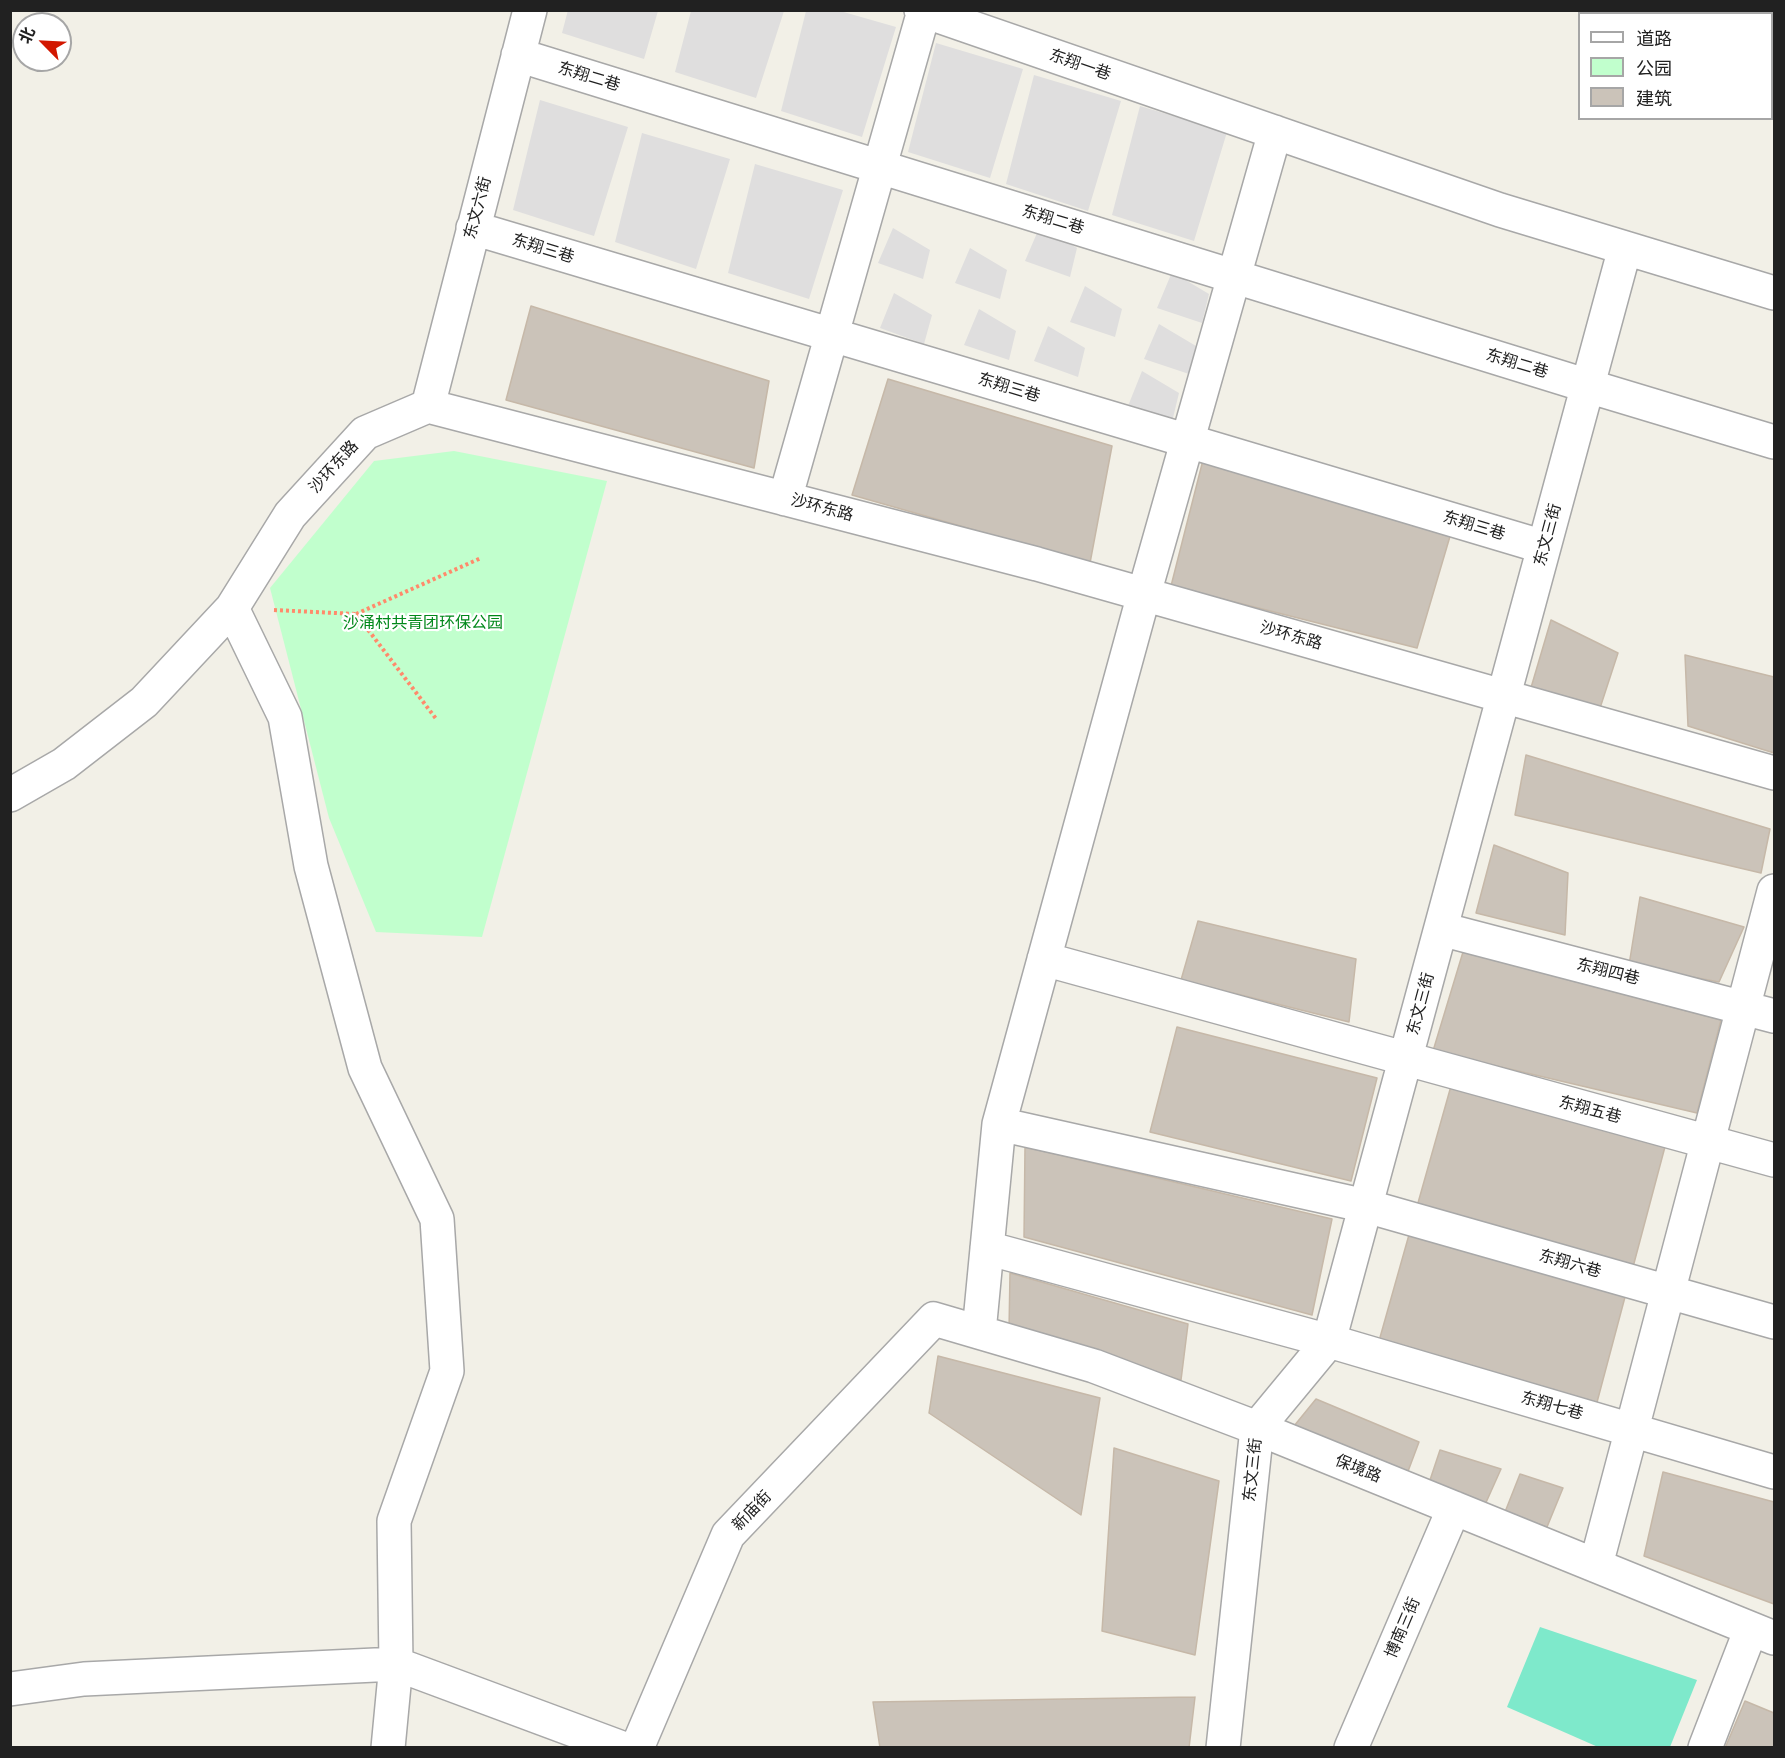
<!DOCTYPE html>
<meta charset="utf-8">
<style>
body{margin:0}
#map{position:relative;width:1785px;height:1758px;overflow:hidden;background:#f2f0e7;font-family:Rubik,"Noto Sans SC",sans-serif}
canvas{display:block}
.frame{position:absolute;inset:0;border:12px solid #212121;pointer-events:none}
.legend{position:absolute;left:1578px;top:12px;width:195px;height:108px;box-sizing:border-box;background:#fff;border:2px solid #a6a6a6;margin:0;padding:8px 10px;list-style:none;font-size:18px;color:#212121}
.legend li{display:flex;align-items:center;gap:12px;height:30px}
.legend b{width:30px;border:2px solid #a6a6a6}
.north{position:absolute;left:12px;top:12px;width:60px;height:60px;box-sizing:border-box;background:#fff;border:2px solid #a6a6a6;border-radius:50%;rotate:294deg;font-size:16px;font-weight:700;line-height:24px;text-align:center;color:#212121}
.north::after{content:'';display:block;margin:auto;width:21px;height:27px;background:#d21700;clip-path:polygon(50% 0,100% 100%,50% 72%,0 100%)}
</style>
<div id="map">
<canvas width="1785" height="1758"></canvas>
<div class="frame"></div>
<ul class="legend">
<li><b style="height:8px;background:#fff"></b>道路</li>
<li><b style="height:16px;background:#c1ffcd"></b>公园</li>
<li><b style="height:16px;background:#cbc3b9"></b>建筑</li>
</ul>
<div class="north">北</div>
</div>
<script>
const ctx = document.querySelector('canvas').getContext('2d');
ctx.lineJoin = 'round';
function fill(path, color) { ctx.fillStyle = color; ctx.fill(path, 'evenodd'); }
const shape = rows => new Path2D(rows.map(r => 'M' + r).join(''));
function stroke(path, color, width, dash) { ctx.strokeStyle = color; ctx.lineWidth = width; ctx.lineCap = dash ? 'butt' : 'round'; ctx.setLineDash(dash || []); ctx.stroke(path); }
function label(font, color, halo, rows, align = 'center') {
  ctx.font = font + ' Rubik,"Noto Sans SC",sans-serif'; ctx.lineWidth = 4.5; ctx.setLineDash([]); ctx.textBaseline = 'middle'; ctx.strokeStyle = halo; ctx.fillStyle = color; for (const [text, x, y, turn = 0] of rows) {
    ctx.save(); ctx.translate(x, y); ctx.rotate((+turn || 0) * Math.PI / 180); ctx.textAlign = isNaN(turn) ? turn : align; if (halo) ctx.strokeText(text, 0, 0); ctx.fillText(text, 0, 0); ctx.restore();
  }
}
const residential = shape([
 [568,10,658,10,658,11,644,59,562,33],
 [691,11,784,11,756,98,675,72],
 [806,11,840,11,896,27,862,137,781,111],
 [936,43,1023,69,990,178,908,152],
 [1034,75,1121,101,1088,211,1006,184],
 [540,100,628,127,594,236,513,210],
 [1140,106,1227,132,1194,241,1112,215],
 [642,133,730,159,696,269,615,242],
 [755,164,843,190,809,299,728,273],
 [1040,226,1077,248,1070,277,1025,261],
 [893,228,930,250,923,279,878,263],
 [970,248,1007,270,1000,299,955,283],
 [1172,272,1209,294,1202,323,1157,308],
 [1085,286,1122,309,1115,337,1070,322],
 [894,293,932,315,924,344,880,328],
 [979,309,1016,331,1009,360,964,345],
 [1159,324,1196,346,1189,374,1144,359],
 [1048,326,1085,348,1078,377,1034,361],
 [1142,371,1179,393,1172,422,1128,406]
]);
const park = shape([
 [454,451,607,481,482,937,376,932,329,818,270,588,374,461]
]);
const pitch = shape([
 [1540,1627,1697,1680,1670,1747,1598,1747,1507,1707]
]);
const building = shape([
 [531,306,769,381,754,468,506,400,531,306],
 [888,379,1112,446,1090,563,852,495,888,379],
 [1203,460,1451,533,1417,648,1171,586,1203,460],
 [1551,620,1618,653,1600,708,1530,691,1551,620],
 [1685,655,1774,677,1774,753,1688,726,1685,655],
 [1526,755,1770,829,1761,873,1515,815,1526,755],
 [1494,845,1568,873,1565,935,1476,913,1494,845],
 [1640,897,1744,927,1719,982,1629,965,1640,897],
 [1198,921,1356,959,1349,1022,1181,980,1198,921],
 [1463,952,1721,1020,1697,1113,1433,1051,1463,952],
 [1177,1027,1377,1078,1351,1181,1150,1132,1177,1027],
 [1451,1086,1666,1143,1596,1406,1379,1341,1451,1086],
 [1025,1147,1332,1219,1312,1315,1024,1237,1025,1147],
 [1010,1273,1188,1324,1181,1380,1009,1330,1010,1273],
 [938,1356,1100,1398,1081,1515,929,1413,938,1356],
 [1316,1399,1419,1442,1407,1474,1294,1426,1316,1399],
 [1114,1448,1219,1481,1195,1655,1102,1631,1114,1448],
 [1440,1450,1501,1469,1484,1507,1429,1483,1440,1450],
 [1663,1472,1774,1502,1774,1604,1644,1556,1663,1472],
 [1520,1474,1563,1488,1547,1527,1505,1512,1520,1474],
 [1195,1697,1189,1748,880,1748,873,1702,1195,1697],
 [1745,1701,1774,1713,1774,1748,1725,1748,1745,1701]
]);
const path = shape([
 [274,610,356,614,437,720],
 [356,614,481,558]
]);
const minor = shape([
 [921,10,1500,210,1774,293],
 [518,55,1588,386,1774,442],
 [473,228,1544,547],
 [428,406,530,10],
 [785,499,924,11],
 [232,608,285,717,311,866,365,1068,437,1219,447,1371,394,1521,396,1664,388,1748],
 [10,795,64,764,144,702,232,608,290,515,365,433,428,406,1037,564,1774,773],
 [1441,929,1774,1016],
 [1044,959,1774,1160],
 [999,1124,1366,1206,1774,1322],
 [987,1248,1329,1341,1774,1472],
 [979,1332,999,1124,1144,594,1275,132],
 [1596,1565,1774,891],
 [10,1689,84,1679,396,1664,622,1748],
 [637,1748,728,1535,934,1319,1094,1366,1257,1428,1774,1638],
 [1223,1748,1257,1428,1329,1341,1625,248],
 [1351,1748,1454,1508],
 [1705,1748,1751,1629]
]);
const streetNames = [
 ["东翔一巷",1080,65,19],
 ["东翔二巷",589,77,17],
 ["东文六街",478,208,-75],
 ["东翔二巷",1053,220,17],
 ["东翔三巷",543,249,17],
 ["东翔二巷",1517,364,17],
 ["东翔三巷",1009,388,17],
 ["沙环东路",334,467,-48],
 ["沙环东路",822,508,15],
 ["东翔三巷",1474,526,17],
 ["东文三街",1548,535,-75],
 ["沙环东路",1291,636,16],
 ["东翔四巷",1608,972,14],
 ["东文三街",1421,1004,-75],
 ["东翔五巷",1590,1110,15],
 ["东翔六巷",1570,1264,16],
 ["东翔七巷",1552,1406,16],
 ["保境路",1358,1469,22],
 ["东文三街",1253,1470,-84],
 ["新庙街",752,1511,-46],
 ["博南三街",1403,1628,-67]
];
const parkNames = [
 ["沙涌村共青团环保公园",423,623]
];
fill(residential, '#dfdede');
fill(park, '#c1ffcd');
fill(pitch, '#7ee9cb');
fill(building, '#cbc3b9');
stroke(building, '#c6b8a8', 1.5);
stroke(minor, '#a8a8a8', 36);
stroke(path, '#ff8a6b', 4, [3, 3]);
stroke(minor, '#fff', 33);
label('16px', '#212121', '#fff', streetNames);
label('16px', '#01881a', '#fff', parkNames);
</script>
